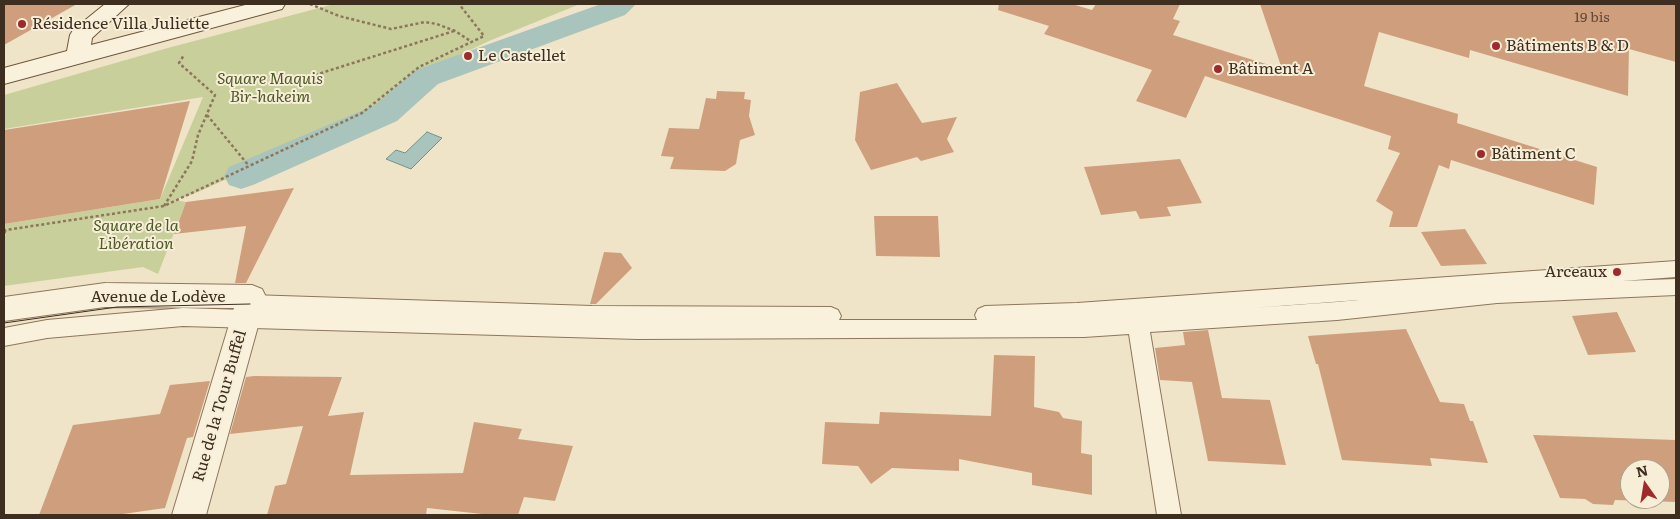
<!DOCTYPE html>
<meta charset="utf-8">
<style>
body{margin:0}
#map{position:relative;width:1680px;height:519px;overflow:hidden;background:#f0e4c8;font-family:Literata,serif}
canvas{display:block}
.frame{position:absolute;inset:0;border:5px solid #3d2e20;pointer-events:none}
.north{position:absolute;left:1620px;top:459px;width:50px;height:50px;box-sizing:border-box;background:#f7eed8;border:1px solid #ada18e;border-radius:50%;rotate:347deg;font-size:14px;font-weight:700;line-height:20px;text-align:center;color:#3d2e20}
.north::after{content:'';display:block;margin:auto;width:18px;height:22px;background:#9e2a2b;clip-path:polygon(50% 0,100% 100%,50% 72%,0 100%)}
</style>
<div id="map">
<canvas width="1680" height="519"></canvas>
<div class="frame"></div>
<div class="north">N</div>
</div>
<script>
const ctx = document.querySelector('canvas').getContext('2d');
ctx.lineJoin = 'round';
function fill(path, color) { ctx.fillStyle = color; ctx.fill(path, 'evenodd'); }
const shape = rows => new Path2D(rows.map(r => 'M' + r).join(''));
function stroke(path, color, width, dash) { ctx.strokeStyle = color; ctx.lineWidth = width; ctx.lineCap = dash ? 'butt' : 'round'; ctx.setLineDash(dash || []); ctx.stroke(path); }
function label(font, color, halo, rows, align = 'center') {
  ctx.font = font + ' Literata,serif'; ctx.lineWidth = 4; ctx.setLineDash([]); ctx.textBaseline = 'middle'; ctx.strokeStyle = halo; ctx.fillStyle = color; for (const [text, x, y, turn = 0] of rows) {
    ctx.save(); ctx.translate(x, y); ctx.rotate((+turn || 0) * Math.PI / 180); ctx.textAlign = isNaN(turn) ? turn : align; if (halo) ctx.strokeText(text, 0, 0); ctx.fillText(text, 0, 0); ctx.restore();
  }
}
const green = shape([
 [334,4,580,4,489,41,407,80,376,112,198,192,175,200,186,202,158,274,143,267,4,286,4,224,160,199,203,97,4,129,4,95,164,49]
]);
const water = shape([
 [427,132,442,138,411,169,386,159,396,150,405,153,427,132]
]);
const canal = shape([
 [601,4,636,4,625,15,438,84,397,121,253,185,241,189,229,185,224,176,229,167,375,105,416,70,601,4]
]);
const building = shape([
 [4,4,77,4,4,45],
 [999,4,1072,4,1092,10,1096,4,1180,4,1173,19,1180,21,1173,35,1282,69,1260,4,1676,4,1676,62,1629,49,1628,96,1470,50,1469,58,1379,32,1364,86,1458,114,1457,123,1597,167,1594,205,1451,160,1449,169,1439,165,1417,227,1389,227,1393,212,1376,201,1400,153,1388,149,1391,136,1205,76,1186,118,1136,101,1152,70,1044,34,1049,26,998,10],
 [897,83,922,123,957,117,947,139,954,152,921,161,917,157,871,170,855,140,860,92],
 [717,91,745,92,744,99,751,100,749,116,755,135,740,140,736,164,725,171,670,169,674,157,661,156,669,128,699,129,706,98,716,99],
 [190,101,160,199,4,224,4,130],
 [1180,159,1202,203,1167,207,1171,216,1140,219,1136,211,1101,215,1084,167],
 [294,188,246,283,235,283,246,226,174,234,186,202],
 [874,216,938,216,940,257,876,256],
 [1465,229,1487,264,1441,266,1421,232],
 [604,252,621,253,632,268,596,304,590,304],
 [1617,312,1636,352,1588,355,1572,316],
 [1406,329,1440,402,1464,404,1470,421,1473,421,1488,463,1430,458,1432,466,1342,460,1318,364,1316,364,1308,336],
 [1208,330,1222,398,1270,400,1286,465,1208,461,1192,382,1160,380,1155,348,1185,345,1183,332],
 [994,355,1035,356,1034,407,1059,412,1063,418,1082,421,1081,453,1092,455,1092,495,1032,485,1032,473,959,459,959,471,892,468,871,484,858,466,822,464,825,422,879,424,880,412,991,416],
 [254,376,342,377,328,416,364,412,350,475,463,473,474,422,522,429,518,439,573,446,555,501,524,497,518,515,491,515,427,508,426,515,267,515,275,486,286,484,303,426,230,434,246,377],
 [210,381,193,437,187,438,165,508,116,515,39,515,73,425,160,414,170,385],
 [1533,435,1676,440,1676,502,1615,500,1613,505,1593,504,1585,499,1560,498],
 [1630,469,1660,469,1660,499,1630,499]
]);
const pathFar1 = shape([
 [310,4,339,16,391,29,425,22,437,24,455,31,472,42],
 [315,75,454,31],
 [207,115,249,166],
 [164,206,192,161,198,135,215,95,179,63,184,55],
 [4,232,6,230,164,206,362,113,419,67,484,36,459,4]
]);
const path = shape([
 [4,233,5,231]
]);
const lane = shape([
 [1676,261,1676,277,1622,281,1676,279,1676,295,1497,303,1337,320,1150,332,1181,515,1157,515,1129,334,1084,337,638,339,183,326,47,338,4,346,4,328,47,320,183,308,243,310,240,304,243,298,250,295,592,306,831,307,838,310,841,316,839,320,977,320,975,315,978,309,985,306,1077,303,1676,261],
 [1359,300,1337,302,1251,308,1359,300]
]);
const street = shape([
 [105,283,252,285,262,289,266,297,206,515,172,515,234,308,105,307,4,321,4,297,105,283]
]);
const secondary = shape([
 [105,4,129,4,92,38,91,45,249,4,285,4,282,9,4,84,4,68,67,51,70,35,73,30,105,4]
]);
const tram = shape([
 [4,323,117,307,250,304]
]);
const markers = [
 [22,24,5,"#9e2a2b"],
 [1496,46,5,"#9e2a2b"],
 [468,56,5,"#9e2a2b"],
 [1218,69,5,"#9e2a2b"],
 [1481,154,5,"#9e2a2b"],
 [1617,272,5,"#9e2a2b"]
];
const numberNames = [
 ["19 bis",1592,18]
];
const poiNames = [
 ["Résidence Villa Juliette",32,24],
 ["Bâtiments B & D",1506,46],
 ["Le Castellet",478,56],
 ["Bâtiment A",1228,69],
 ["Bâtiment C",1491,154],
 ["Arceaux",1607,272,"right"]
];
const parkNames = [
 ["Square Maquis",270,79],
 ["Bir-hakeim",270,97],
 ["Square de la",136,226],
 ["Libération",136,244]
];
const streetNames = [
 ["Avenue de Lodève",158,297],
 ["Rue de la Tour Buffel",220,406,-74]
];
fill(green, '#c9cf9b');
fill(water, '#a9c4bc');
stroke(water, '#6f938a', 1);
fill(canal, '#a9c4bc');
fill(building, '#cf9f7d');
stroke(lane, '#8d765c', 2);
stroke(street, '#8d765c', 2);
stroke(secondary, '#6f573f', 2);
stroke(pathFar1, '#8d765c', 2.5, [3, 2.5]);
stroke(path, '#8d765c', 3, [4.5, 2.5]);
fill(lane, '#faf1dc');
fill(street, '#faf1dc');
fill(secondary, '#faf1dc');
stroke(tram, '#3d2e20', 1);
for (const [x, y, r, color] of markers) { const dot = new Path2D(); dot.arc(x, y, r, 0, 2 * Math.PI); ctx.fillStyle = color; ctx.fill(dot); stroke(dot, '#f7eed8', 2); }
label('14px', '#624a37', null, numberNames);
label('16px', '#3d2e20', '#f7eed8', poiNames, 'left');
label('italic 16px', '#4d5a26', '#f7eed8', parkNames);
label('16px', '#3d2e20', '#f7eed8', streetNames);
</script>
